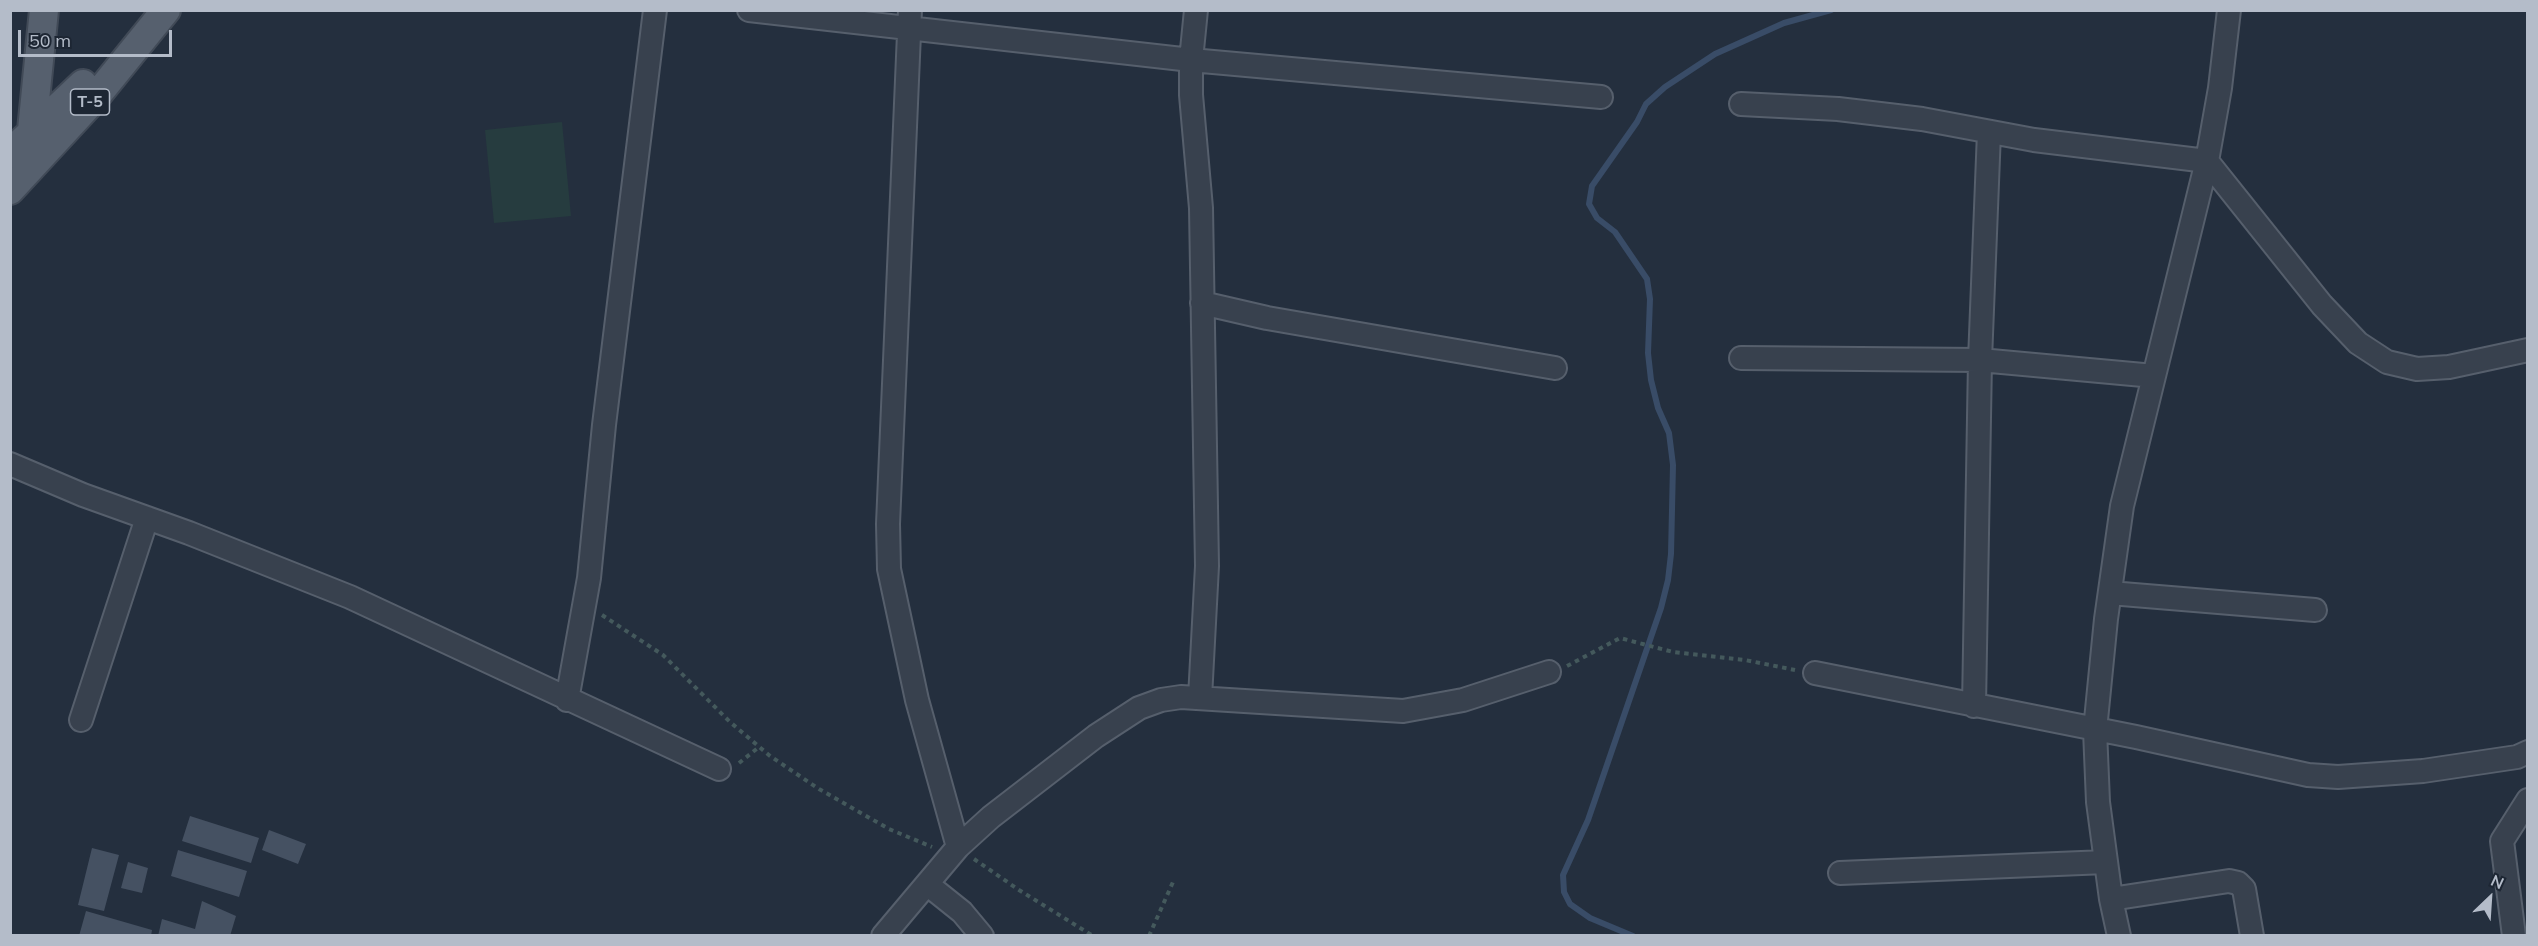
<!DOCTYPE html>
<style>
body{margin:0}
#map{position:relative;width:2538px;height:946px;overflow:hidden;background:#242f3e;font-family:Mulish,sans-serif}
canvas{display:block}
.frame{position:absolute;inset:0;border:12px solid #b4bcc9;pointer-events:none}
.north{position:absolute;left:2460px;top:868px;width:60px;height:60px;-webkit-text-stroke:4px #1d2633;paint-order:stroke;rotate:25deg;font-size:16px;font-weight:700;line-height:24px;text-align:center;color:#b4bcc9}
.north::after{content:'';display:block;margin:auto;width:21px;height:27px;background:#b4bcc9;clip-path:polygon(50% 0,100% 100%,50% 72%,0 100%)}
.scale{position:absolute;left:18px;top:30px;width:154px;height:27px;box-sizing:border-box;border:3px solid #b4bcc9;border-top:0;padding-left:8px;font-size:18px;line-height:21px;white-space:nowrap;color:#b4bcc9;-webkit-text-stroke:4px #1d2633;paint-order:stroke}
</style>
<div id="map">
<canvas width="2538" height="946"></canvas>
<div class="frame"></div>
<div class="north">N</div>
<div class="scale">50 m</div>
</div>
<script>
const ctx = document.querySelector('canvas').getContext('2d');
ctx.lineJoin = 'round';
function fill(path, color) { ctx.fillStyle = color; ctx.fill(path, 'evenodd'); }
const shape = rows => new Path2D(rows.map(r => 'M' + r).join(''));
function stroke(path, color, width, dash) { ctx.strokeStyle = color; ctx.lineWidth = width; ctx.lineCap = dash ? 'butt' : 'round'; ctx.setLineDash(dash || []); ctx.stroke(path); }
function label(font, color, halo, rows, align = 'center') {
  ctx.font = font + ' Mulish,sans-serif'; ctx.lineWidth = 4.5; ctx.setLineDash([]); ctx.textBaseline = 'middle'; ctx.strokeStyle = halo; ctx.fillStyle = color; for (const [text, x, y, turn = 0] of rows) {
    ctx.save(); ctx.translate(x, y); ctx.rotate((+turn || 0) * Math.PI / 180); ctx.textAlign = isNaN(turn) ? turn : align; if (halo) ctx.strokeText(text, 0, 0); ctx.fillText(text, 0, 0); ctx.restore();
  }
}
const green = shape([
 [562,122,571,216,494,223,485,130]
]);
const stream = shape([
 [1633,936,1590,918,1570,904,1564,892,1563,875,1588,820,1661,608,1668,580,1671,554,1673,465,1669,433,1658,408,1651,380,1648,353,1650,299,1647,279,1615,232,1597,218,1589,204,1592,186,1637,122,1646,104,1665,87,1715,54,1784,23,1831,10]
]);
const building = shape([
 [190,816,259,838,251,863,182,841],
 [269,830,306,844,298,864,262,850],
 [92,848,119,855,104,911,78,905],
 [178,850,247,871,239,897,171,876],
 [128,862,148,868,142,893,121,888],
 [202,901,236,916,230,936,158,936,162,919,195,929],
 [86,911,152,930,151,936,79,936]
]);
const path = shape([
 [602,615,663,655,730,722,770,756,819,789,889,829,932,847],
 [1567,666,1620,638,1673,652,1745,660,1795,670],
 [739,763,759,747],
 [974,859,1019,890,1093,936],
 [1149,936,1173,882]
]);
const minor = shape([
 [749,10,1191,60,1601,97],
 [910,10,888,524,889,569,917,700,958,847],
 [1196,10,1191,60,1191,95,1201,208,1207,566,1200,698],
 [1741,104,1838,109,1922,119,2034,140,2207,161,2322,305,2358,343,2387,362,2417,369,2449,367,2528,350],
 [1202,303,1267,318,1555,368],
 [1741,358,1980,360,2154,376],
 [10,464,83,495,189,533,350,597,719,769],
 [2110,593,2315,610],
 [1815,673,2136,737,2308,775,2338,777,2423,771,2517,757,2528,752],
 [567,700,589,578,604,425,655,10],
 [1974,706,1980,360,1989,132],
 [81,720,147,518],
 [1840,873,2106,862],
 [927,884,962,912,982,936],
 [2111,899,2229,881,2238,883,2244,889,2252,936],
 [883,936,958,847,991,817,1096,736,1139,708,1161,700,1181,697,1403,711,1463,700,1549,672],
 [2119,936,2111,899,2098,802,2095,730,2106,619,2122,506,2207,161,2220,88,2229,10],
 [2514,936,2502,841,2528,800]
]);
const major = shape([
 [31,140,44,10],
 [10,153,83,84],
 [10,190,94,99,166,10]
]);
const shields = [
 [90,102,39]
];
const shieldNames = [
 ["T-5",90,102]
];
fill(green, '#263c3f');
stroke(stream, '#394c67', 6);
fill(building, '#455162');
stroke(minor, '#565f6c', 26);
stroke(major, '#414a57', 32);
stroke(path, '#44595c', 4, [4.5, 4.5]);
stroke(minor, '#38414e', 22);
stroke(major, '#56606e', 28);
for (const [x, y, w] of shields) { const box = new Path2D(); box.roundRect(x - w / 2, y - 13, w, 26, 4.5); ctx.fillStyle = '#1d2633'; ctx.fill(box); stroke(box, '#b4bcc9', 1.5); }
label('bold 16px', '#b4bcc9', null, shieldNames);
</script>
